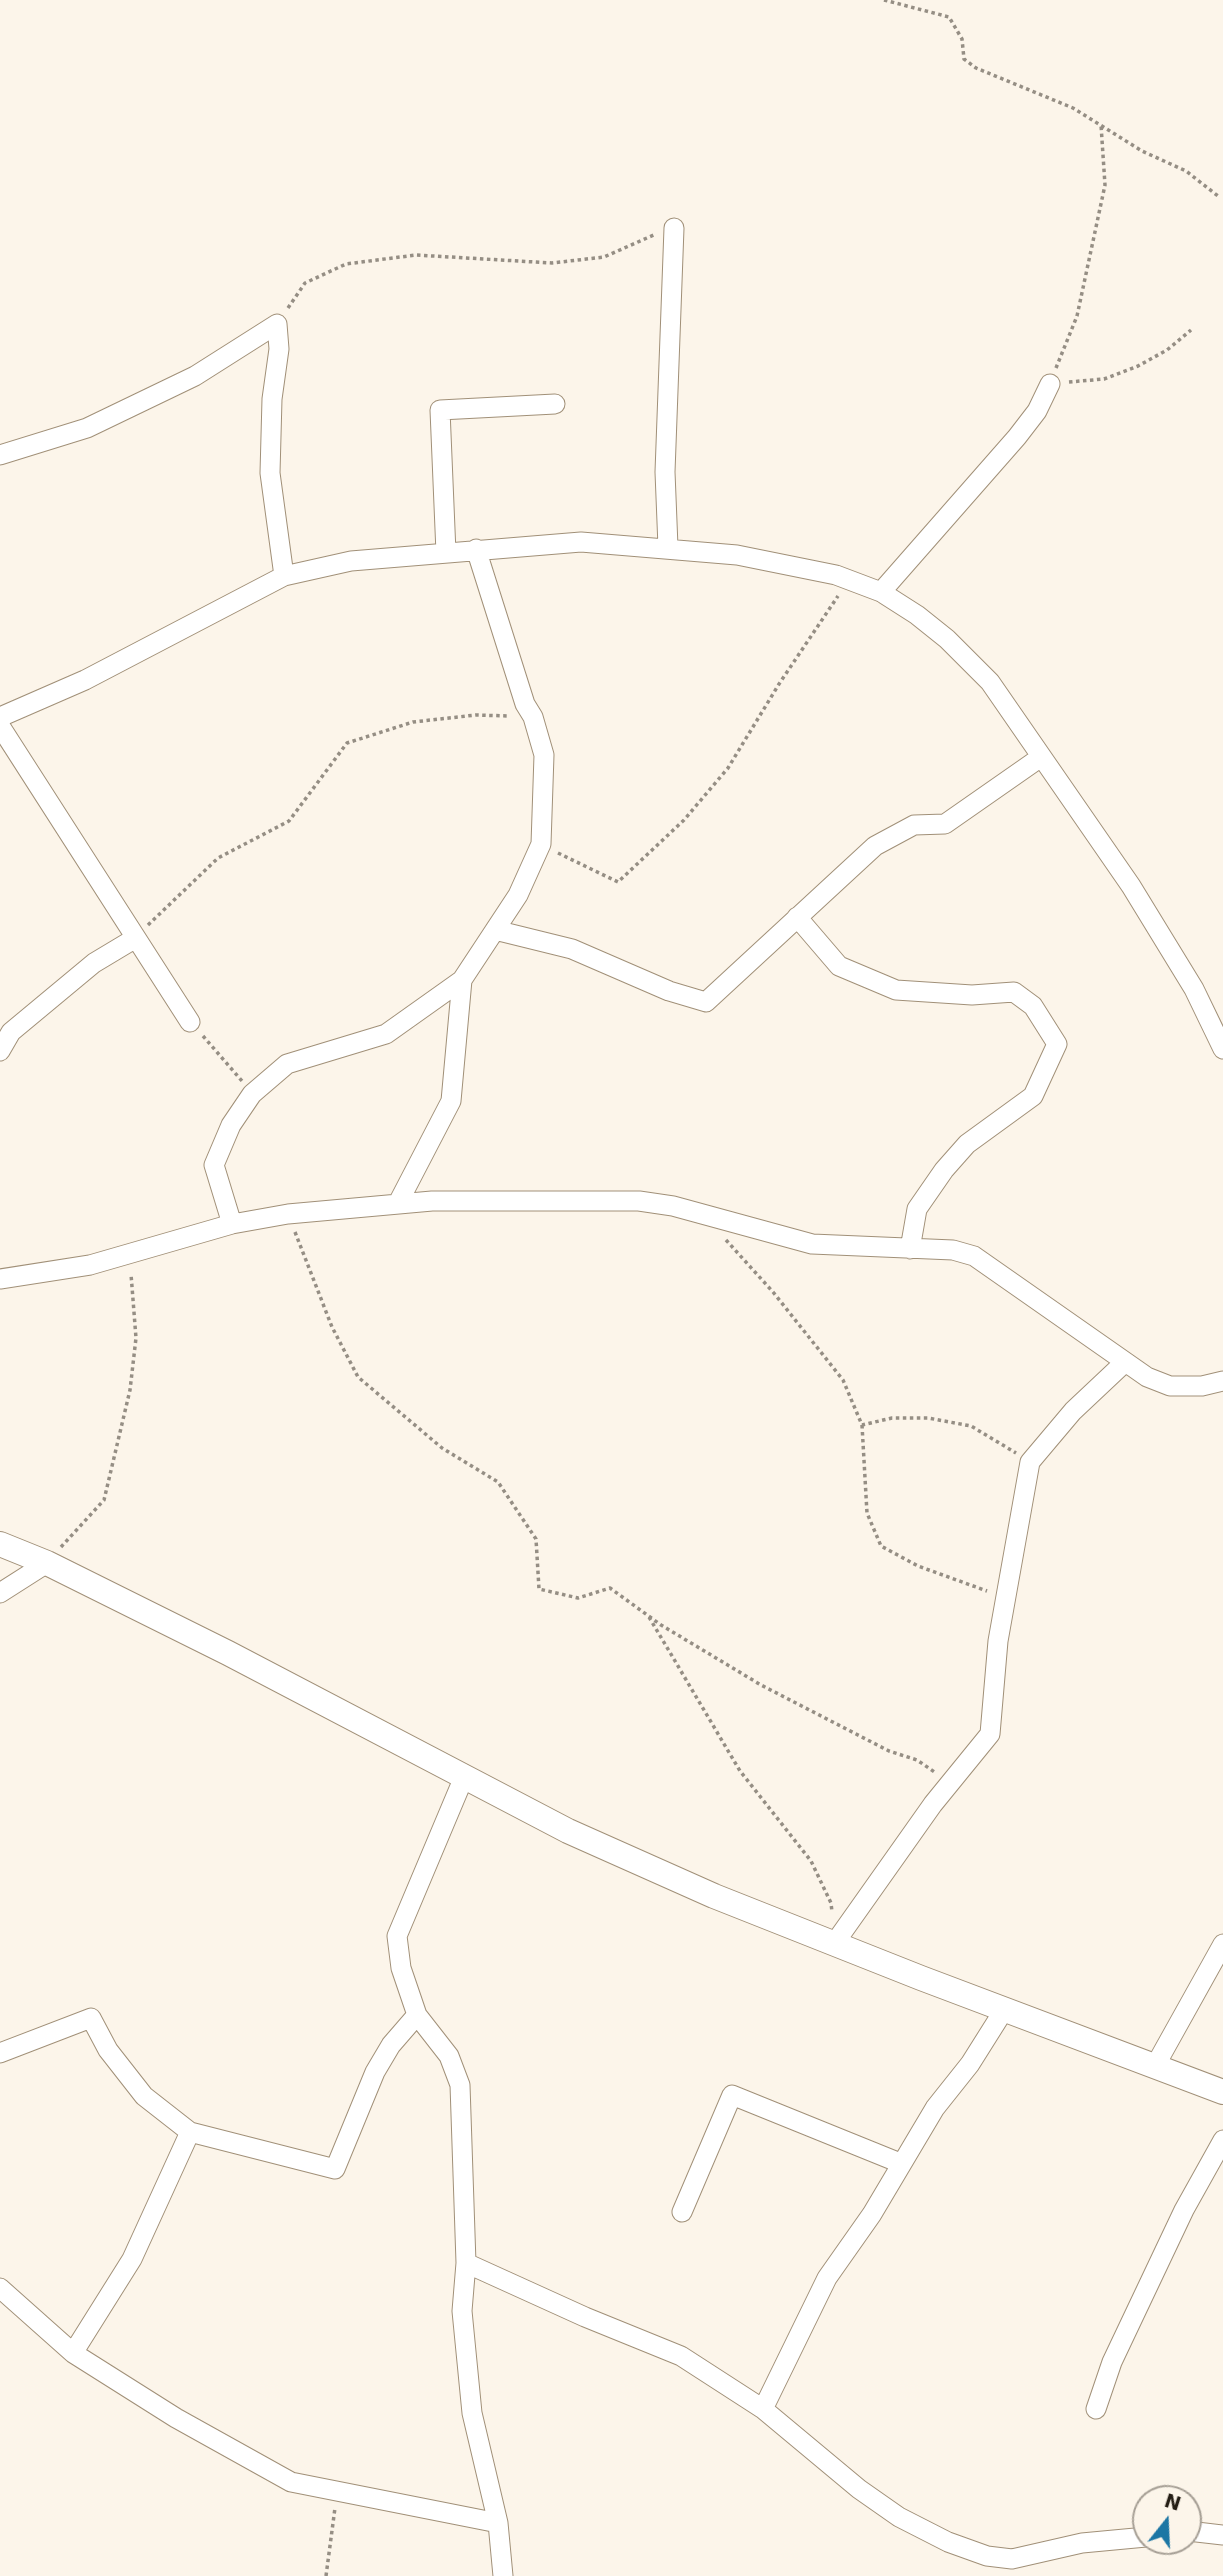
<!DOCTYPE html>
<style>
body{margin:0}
#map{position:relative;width:1223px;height:2576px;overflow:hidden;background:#fcf5ea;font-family:"DejaVu Sans",sans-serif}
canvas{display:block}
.north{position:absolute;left:1132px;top:2485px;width:70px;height:70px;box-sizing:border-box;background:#fcf5ea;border:2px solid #a69f95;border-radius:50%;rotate:18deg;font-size:19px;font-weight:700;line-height:28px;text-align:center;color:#251e15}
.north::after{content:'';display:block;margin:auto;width:24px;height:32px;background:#1c76a4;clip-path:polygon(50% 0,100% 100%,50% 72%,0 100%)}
</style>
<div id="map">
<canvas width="1223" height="2576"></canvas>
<div class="north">N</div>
</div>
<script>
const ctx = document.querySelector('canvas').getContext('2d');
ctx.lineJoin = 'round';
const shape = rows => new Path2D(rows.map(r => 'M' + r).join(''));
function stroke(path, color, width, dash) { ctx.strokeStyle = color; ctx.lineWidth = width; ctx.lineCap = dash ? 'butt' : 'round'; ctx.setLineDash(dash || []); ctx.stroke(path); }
const path = shape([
 [884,0,949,17,962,39,964,59,976,68,1073,108,1142,151,1186,171,1218,196],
 [288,308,305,283,346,264,416,255,552,263,604,257,656,234],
 [1056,368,1077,316,1105,185,1101,125],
 [1069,382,1104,379,1138,366,1167,350,1191,330],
 [558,853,618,882,684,820,728,768,779,684,838,596],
 [148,925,218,858,289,821,347,743,413,722,476,715,509,716],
 [203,1036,242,1081],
 [295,1232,332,1327,358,1377,442,1448,498,1482,536,1539,539,1589,578,1598,610,1588,661,1625,761,1685,889,1751,917,1760,936,1773],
 [726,1240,773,1292,843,1380,862,1425,892,1418,928,1418,971,1426,1016,1453],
 [862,1425,867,1513,881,1546,918,1566,987,1591],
 [61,1547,104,1500,130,1390,136,1338,131,1274],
 [649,1617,740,1771,811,1861,831,1903,832,1912],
 [326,2576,335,2508]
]);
const minor = shape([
 [0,455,87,428,195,376,277,324,279,349,272,399,270,473,284,576],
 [668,547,665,472,674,228],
 [446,553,440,410,555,404],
 [881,592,1017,437,1037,411,1050,384],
 [0,717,85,680,284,576,351,561,581,542,737,555,836,575,881,592,917,615,947,639,990,682,1131,886,1194,989,1223,1049],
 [0,726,190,1022],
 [797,917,839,966,896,990,972,995,1014,992,1033,1006,1057,1044,1033,1096,967,1144,944,1170,917,1209,910,1249],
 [495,930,572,949,669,991,706,1002,875,846,914,825,945,824,1041,757],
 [0,1051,11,1032,94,963,134,939],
 [398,1203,451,1101,462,980],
 [232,1224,214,1165,231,1125,252,1094,287,1064,386,1034,462,980,518,895,541,844,544,755,533,717,525,704,476,549],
 [0,1279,90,1265,232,1224,288,1214,432,1201,639,1201,673,1206,812,1244,953,1250,974,1256,1147,1377,1170,1386,1202,1386,1223,1381],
 [0,1593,47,1563],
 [464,1777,397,1936,401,1968,417,2015,449,2056,460,2085,466,2263,462,2311,472,2413,498,2523,503,2576],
 [834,1944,933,1804,990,1734,998,1641,1030,1462,1073,1411,1124,1363],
 [0,2053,91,2018,108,2050,144,2096,190,2132,335,2169,375,2072,391,2045,417,2015],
 [1155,2066,1223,1944],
 [682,2212,732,2095,900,2163],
 [466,2263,585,2317,681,2356,763,2409,859,2489,899,2517,948,2542,987,2556,1012,2559,1082,2543,1146,2537],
 [0,2288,73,2353,176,2418,291,2482,498,2523],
 [73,2353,132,2259,190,2132],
 [763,2409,827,2278,872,2214,935,2108,970,2064,1004,2010],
 [1096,2409,1112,2362,1184,2210,1223,2140],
 [1188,2531,1223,2535]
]);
const major = shape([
 [0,1544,47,1563,228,1653,568,1831,714,1896,921,1978,1223,2092]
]);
stroke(minor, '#a19078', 21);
stroke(major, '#a19078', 26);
stroke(path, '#958e84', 3.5, [3.5, 3.5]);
stroke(minor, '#fff', 19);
stroke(major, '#fff', 24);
</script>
